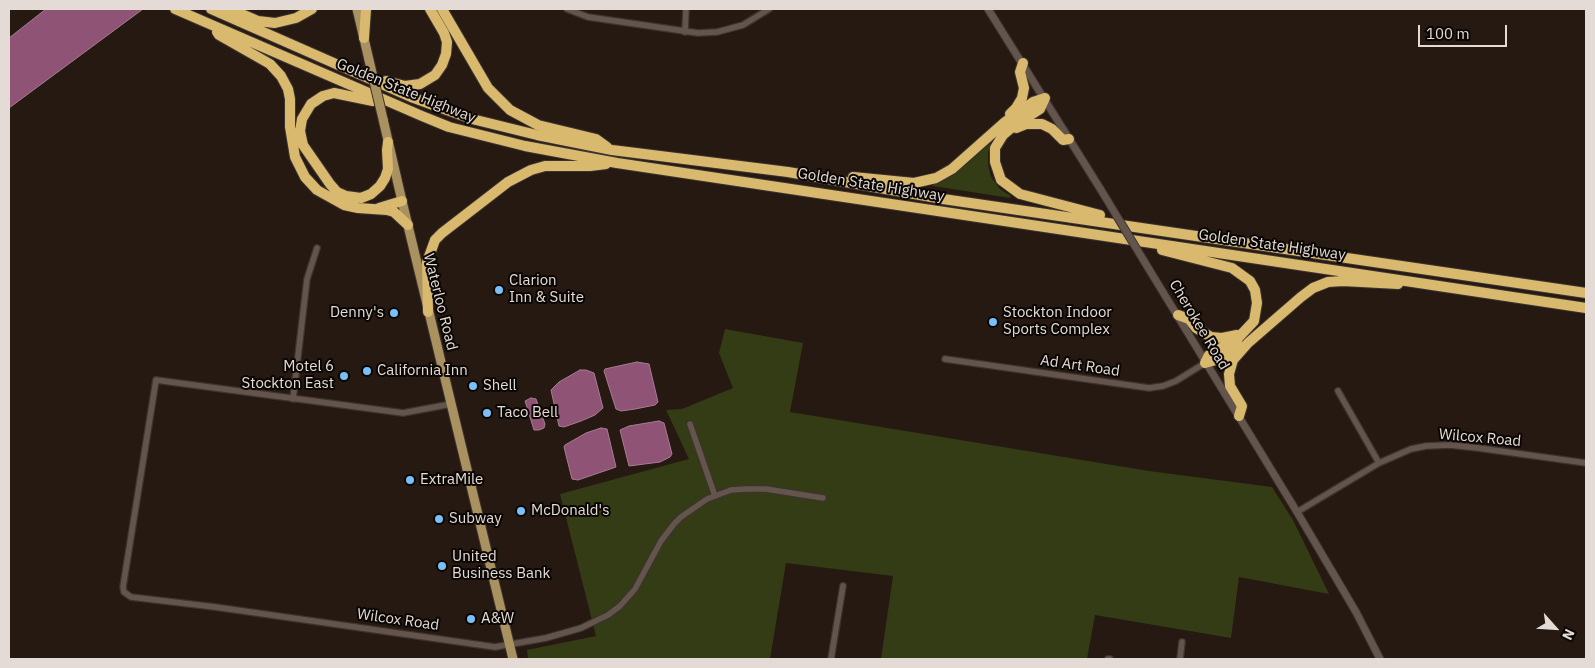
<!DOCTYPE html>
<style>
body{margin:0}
#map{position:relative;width:1595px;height:668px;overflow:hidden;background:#251911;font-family:"IBM Plex Sans",sans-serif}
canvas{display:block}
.frame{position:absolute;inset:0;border:10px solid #e4dbd6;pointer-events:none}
.north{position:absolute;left:1530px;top:603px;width:50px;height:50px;-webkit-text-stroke:4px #0a0604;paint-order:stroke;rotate:116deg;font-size:14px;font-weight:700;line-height:20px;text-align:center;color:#e4dbd6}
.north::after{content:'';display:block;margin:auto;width:18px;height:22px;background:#e4dbd6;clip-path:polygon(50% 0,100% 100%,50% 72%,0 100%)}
.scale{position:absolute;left:1418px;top:25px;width:89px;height:22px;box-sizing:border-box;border:2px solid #e4dbd6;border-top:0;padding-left:6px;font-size:15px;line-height:18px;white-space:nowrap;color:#e4dbd6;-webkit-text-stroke:4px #0a0604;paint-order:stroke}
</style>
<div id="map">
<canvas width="1595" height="668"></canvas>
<div class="frame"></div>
<div class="north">N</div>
<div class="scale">100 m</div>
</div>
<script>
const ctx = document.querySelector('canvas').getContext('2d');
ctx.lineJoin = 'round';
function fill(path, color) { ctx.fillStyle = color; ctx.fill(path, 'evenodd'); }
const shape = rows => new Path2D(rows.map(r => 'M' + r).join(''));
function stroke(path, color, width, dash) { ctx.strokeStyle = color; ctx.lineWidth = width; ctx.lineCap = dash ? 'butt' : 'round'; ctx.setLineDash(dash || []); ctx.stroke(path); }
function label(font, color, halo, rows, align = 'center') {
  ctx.font = font + ' "IBM Plex Sans",sans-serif'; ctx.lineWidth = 4; ctx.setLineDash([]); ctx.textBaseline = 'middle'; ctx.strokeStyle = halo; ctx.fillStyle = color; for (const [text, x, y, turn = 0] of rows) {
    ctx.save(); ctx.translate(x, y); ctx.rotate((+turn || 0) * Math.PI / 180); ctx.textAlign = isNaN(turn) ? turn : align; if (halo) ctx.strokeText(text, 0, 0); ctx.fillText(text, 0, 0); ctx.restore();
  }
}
const green = shape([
 [989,144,991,145,988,153,988,164,991,177,1000,189,1011,196,1010,198,933,186,933,183,955,173,970,161],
 [725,329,803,343,790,412,1149,471,1272,487,1293,520,1329,594,1239,577,1231,638,1095,615,1087,659,881,659,893,576,786,563,770,659,528,659,527,650,596,636,560,494,689,459,666,410,682,409,733,388,719,353]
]);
const water = shape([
 [46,9,143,9,9,108,9,38,46,9],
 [637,362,649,364,658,402,655,405,635,409,621,411,616,409,604,371,605,369,614,367,637,362],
 [580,370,586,370,594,373,603,408,595,415,581,421,564,427,559,426,551,390,559,382,580,370],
 [531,398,536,399,545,424,544,428,539,430,534,430,525,401,531,398],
 [659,421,664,423,672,454,670,457,660,462,629,466,620,430,629,426,659,421],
 [601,428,607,429,616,467,578,480,572,479,564,447,565,445,586,433,601,428]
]);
const minor = shape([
 [567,9,588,17,698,33,717,32,743,25,769,9],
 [685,32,686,9],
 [945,359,1149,388,1163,386,1176,381,1205,363],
 [1338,391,1379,463],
 [293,399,307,279,317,248],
 [451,404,403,413,156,380,123,587,124,592,131,597,215,607,495,647,546,638,581,628,608,615,620,606,635,589,661,541,674,524,681,517,707,499,731,490,746,489,766,489,823,498],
 [690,424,715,496],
 [1297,512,1379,463,1411,449,1426,446,1450,445,1478,448,1586,463],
 [831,659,843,586],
 [1108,659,1110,659],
 [1180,659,1182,642]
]);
const tertiary = shape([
 [988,9,1101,190],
 [1144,261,1297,512,1356,612,1380,659]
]);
const primary = shape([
 [357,9,369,60],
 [383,119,402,201,513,659]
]);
const motorway = shape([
 [175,9,422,116,449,127,525,146,617,163,1586,308],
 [211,9,411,97,472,119,537,135,612,150,788,172,943,199,1586,293],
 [442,9,488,88,510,110,538,125,596,139,607,147],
 [221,13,235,11,258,21,275,23,296,18,312,9],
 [217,32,219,35,270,64,281,76,288,89,290,99,290,127,295,157,305,177,317,190,344,205,358,208,387,210,394,212,408,225],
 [364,38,366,9],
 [386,81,405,86,420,84,435,75,442,65,446,54,447,42,444,33,430,9],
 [1045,98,1040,109,1015,125,1003,135,995,148,995,162,1001,180,1020,194,1100,215],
 [373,101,334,93,323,96,311,104,302,119,300,131,303,145,330,184,337,192,346,196,361,198,371,194,380,186,385,178,388,169,387,150,388,142],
 [1010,114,1016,108,1022,98,1024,88,1020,72,1023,63],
 [1016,128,1026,124,1042,124,1052,129,1063,140,1069,139],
 [853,177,914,183,936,178,952,169,1005,122,1033,102,1045,98],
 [379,208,402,201],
 [1162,250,1232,268,1250,281,1255,290,1257,303,1254,321,1238,338,1209,355,1205,363],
 [428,312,427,262,435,240,442,233,508,182,531,170,545,166,590,166,606,164],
 [1178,315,1189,319,1196,328,1211,337,1222,338,1237,335],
 [1205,363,1223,358,1240,346],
 [1239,416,1242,406,1230,386,1229,374,1233,360,1248,343,1301,297,1313,288,1328,282,1343,281,1398,284]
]);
const tertiaryBridge = shape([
 [1101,190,1144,261]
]);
const primaryBridge = shape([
 [369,60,383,119]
]);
const markers = [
 [499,290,5,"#79bff8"],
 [394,313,5,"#79bff8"],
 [993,322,5,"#79bff8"],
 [367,371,5,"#79bff8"],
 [344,376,5,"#79bff8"],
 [473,386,5,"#79bff8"],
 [487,413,5,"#79bff8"],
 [410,480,5,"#79bff8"],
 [521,511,5,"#79bff8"],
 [439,519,5,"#79bff8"],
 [442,566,5,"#79bff8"],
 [471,619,5,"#79bff8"]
];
const streetNames = [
 ["Golden State Highway",406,91,22],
 ["Golden State Highway",871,185,9],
 ["Golden State Highway",1272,245,8],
 ["Waterloo Road",440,302,76],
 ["Cherokee Road",1199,325,59],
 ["Ad Art Road",1080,366,8],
 ["Wilcox Road",1480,438,5],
 ["Wilcox Road",398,620,8]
];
const poiNames = [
 ["Clarion",509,281],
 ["Inn & Suite",509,298],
 ["Denny's",384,313,"right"],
 ["Stockton Indoor",1003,313],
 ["Sports Complex",1003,330],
 ["Motel 6",334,367,"right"],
 ["Stockton East",334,384,"right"],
 ["California Inn",377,371],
 ["Shell",483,386],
 ["Taco Bell",497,413],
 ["ExtraMile",420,480],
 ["McDonald's",531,511],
 ["Subway",449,519],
 ["United",452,557],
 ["Business Bank",452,574],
 ["A&W",481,619]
];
fill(green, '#333c15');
fill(water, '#8f5375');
stroke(water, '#a87c92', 1);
stroke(minor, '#3d3330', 8);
stroke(tertiary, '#3d3330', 9);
stroke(primary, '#3d3330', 11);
stroke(motorway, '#3d3330', 12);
stroke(minor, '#64554c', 5.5);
stroke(tertiary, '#64554c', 7);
stroke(primary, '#aa9160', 9);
stroke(motorway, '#d9b96e', 10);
stroke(tertiaryBridge, '#3d3330', 9, []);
stroke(primaryBridge, '#3d3330', 11, []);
stroke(tertiaryBridge, '#64554c', 7);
stroke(primaryBridge, '#aa9160', 9);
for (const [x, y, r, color] of markers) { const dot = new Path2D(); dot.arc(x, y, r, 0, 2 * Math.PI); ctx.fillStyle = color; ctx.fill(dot); stroke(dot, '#0a0604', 2); }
label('15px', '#e4dbd6', '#0a0604', streetNames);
label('15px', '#e4dbd6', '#0a0604', poiNames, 'left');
</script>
